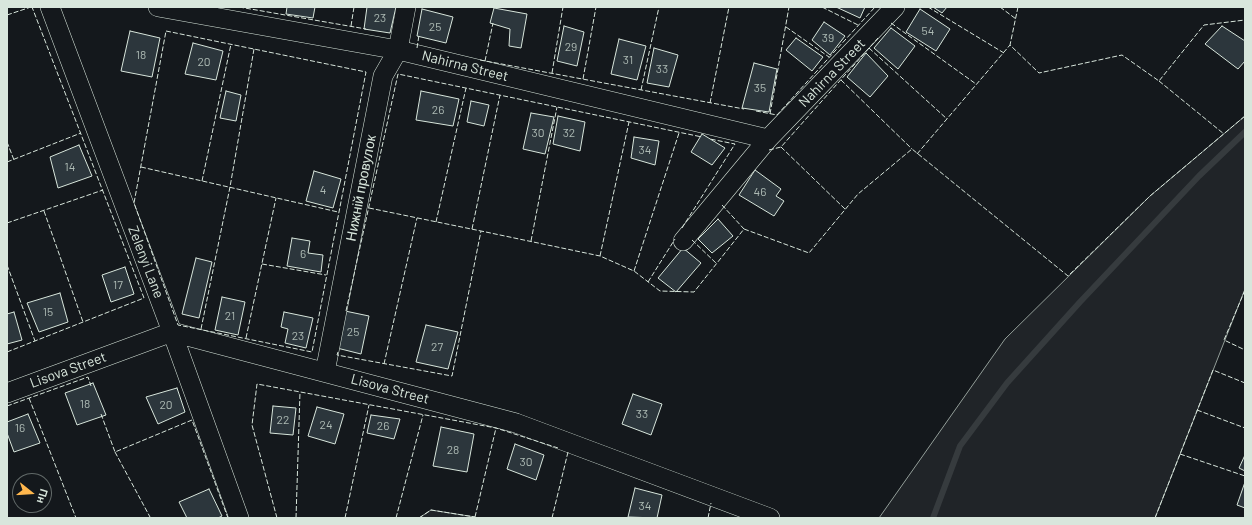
<!DOCTYPE html>
<meta charset="utf-8">
<style>
body{margin:0}
#map{position:relative;width:1252px;height:525px;overflow:hidden;background:#14181c;font-family:Barlow,sans-serif}
canvas{display:block}
.frame{position:absolute;inset:0;border:8px solid #d8e6dc;pointer-events:none}
.north{position:absolute;left:12px;top:473px;width:40px;height:40px;box-sizing:border-box;background:#14181c;border:1px solid #626a69;border-radius:50%;rotate:107deg;font-size:11px;font-weight:700;line-height:16px;text-align:center;color:#d8e6dc}
.north::after{content:'';display:block;margin:auto;width:14px;height:18px;background:#ffb74d;clip-path:polygon(50% 0,100% 100%,50% 72%,0 100%)}
</style>
<div id="map">
<canvas width="1252" height="525"></canvas>
<div class="frame"></div>
<div class="north">Пн</div>
</div>
<script>
const ctx = document.querySelector('canvas').getContext('2d');
ctx.lineJoin = 'round';
function fill(path, color) { ctx.fillStyle = color; ctx.fill(path, 'evenodd'); }
const shape = rows => new Path2D(rows.map(r => 'M' + r).join(''));
function stroke(path, color, width, dash) { ctx.strokeStyle = color; ctx.lineWidth = width; ctx.lineCap = dash ? 'butt' : 'round'; ctx.setLineDash(dash || []); ctx.stroke(path); }
function label(font, color, halo, rows, align = 'center') {
  ctx.font = font + ' Barlow,sans-serif'; ctx.lineWidth = 3; ctx.setLineDash([]); ctx.textBaseline = 'middle'; ctx.strokeStyle = halo; ctx.fillStyle = color; for (const [text, x, y, turn = 0] of rows) {
    ctx.save(); ctx.translate(x, y); ctx.rotate((+turn || 0) * Math.PI / 180); ctx.textAlign = isNaN(turn) ? turn : align; if (halo) ctx.strokeText(text, 0, 0); ctx.fillText(text, 0, 0); ctx.restore();
  }
}
const green = shape([
 [1245,116,1245,289,1155,518,879,518,1005,339,1150,196,1245,116],
 [431,510,475,517,476,518,419,518,431,510]
]);
const stream = shape([
 [933,518,960,446,1007,383,1080,302,1199,176,1245,132]
]);
const building = shape([
 [287,7,315,7,313,18,286,14,287,7],
 [367,7,396,7,390,33,364,29,367,7],
 [836,7,865,7,860,18,836,7],
 [933,7,947,7,942,13,933,7],
 [494,8,527,14,521,48,509,46,510,29,490,23,494,8],
 [422,9,453,17,446,43,417,36,422,9],
 [920,9,950,29,936,51,906,32,920,9],
 [824,22,845,36,830,55,812,40,824,22],
 [564,26,584,32,577,66,557,61,564,26],
 [1222,26,1245,41,1245,61,1238,69,1205,44,1222,26],
 [891,28,915,46,898,69,874,48,891,28],
 [130,31,160,38,152,77,121,71,130,31],
 [796,38,823,57,812,71,786,50,796,38],
 [619,39,646,46,637,80,611,74,619,39],
 [193,43,223,51,216,80,185,74,193,43],
 [654,48,678,55,669,87,647,83,654,48],
 [866,53,888,76,870,97,847,77,866,53],
 [754,63,777,69,769,112,742,108,754,63],
 [226,91,241,95,236,121,220,118,226,91],
 [421,91,459,99,453,126,416,120,421,91],
 [471,101,489,105,484,126,467,122,471,101],
 [531,113,554,117,545,154,523,149,531,113],
 [558,116,585,122,580,151,553,144,558,116],
 [702,134,725,148,712,165,691,152,702,134],
 [634,137,659,141,655,165,631,158,634,137],
 [79,145,92,176,58,188,50,157,79,145],
 [755,170,781,189,776,196,784,201,774,216,739,195,755,170],
 [314,171,341,179,333,208,306,201,314,171],
 [718,219,733,236,712,253,698,239,718,219],
 [292,238,310,241,308,253,323,255,321,272,287,266,292,238],
 [683,248,701,263,676,292,658,278,683,248],
 [196,258,212,262,199,318,182,314,196,258],
 [125,267,134,294,111,302,102,275,125,267],
 [60,293,68,322,39,332,27,303,60,293],
 [222,297,245,302,238,335,215,330,222,297],
 [345,311,369,316,361,354,337,348,345,311],
 [14,312,22,340,7,344,7,314,14,312],
 [284,312,313,318,306,348,285,343,288,329,281,327,284,312],
 [426,325,458,332,448,369,416,362,426,325],
 [93,383,106,415,77,425,65,393,93,383],
 [177,388,185,412,158,424,146,397,177,388],
 [633,394,662,404,651,435,622,424,633,394],
 [273,406,296,408,293,435,270,433,273,406],
 [317,407,344,414,335,444,308,436,317,407],
 [28,414,40,443,14,452,7,433,7,422,28,414],
 [371,415,400,419,394,439,367,433,371,415],
 [441,427,474,434,467,472,433,466,441,427],
 [515,444,544,455,536,480,507,469,515,444],
 [1245,455,1245,471,1239,468,1245,455],
 [1245,482,1245,508,1237,505,1245,482],
 [635,488,662,495,657,518,628,517,635,488],
 [209,489,222,516,218,518,187,518,179,502,209,489]
]);
const street = shape([
 [50,7,172,332,239,518],
 [158,7,398,50,768,139,895,7],
 [683,241,768,139],
 [325,372,383,76,398,50,406,7],
 [7,393,172,332,516,423,770,518]
]);
const fence = shape([
 [239,7,366,29],
 [822,7,858,25],
 [928,7,1004,53],
 [1000,7,1016,19],
 [1018,7,1010,45,1039,73,1122,55,1159,81,1204,25,1245,20],
 [7,15,31,7],
 [891,23,976,84],
 [351,26,354,7],
 [786,27,829,57],
 [166,31,366,72,312,352,178,325,134,203,166,31],
 [417,48,419,35],
 [869,48,947,119],
 [480,60,744,109],
 [485,61,493,23],
 [552,73,563,7],
 [583,79,596,7],
 [841,80,912,149],
 [1159,81,1224,134],
 [641,90,659,7],
 [710,103,729,7],
 [756,111,777,115,875,7],
 [770,114,789,7],
 [7,142,14,160],
 [781,147,845,209],
 [769,150,781,147,878,38],
 [917,154,1010,45],
 [7,162,81,133],
 [141,167,338,212],
 [202,181,231,44],
 [722,205,744,229],
 [369,208,481,231],
 [44,211,83,322],
 [436,222,466,88],
 [7,223,103,190],
 [682,228,735,144,710,139],
 [472,229,500,95],
 [692,240,717,264],
 [531,241,557,107],
 [600,256,629,122],
 [262,264,326,275],
 [7,265,35,341],
 [634,271,679,133],
 [648,282,675,239],
 [1245,290,1224,340,1245,350],
 [346,311,398,74,702,137],
 [201,329,230,187,254,49],
 [246,338,276,198],
 [7,352,144,298,32,7],
 [338,352,337,355,452,376,481,231,600,256,634,271,660,291,694,292,744,229,809,253,858,194,912,149,1068,276,1150,196,1245,116],
 [384,364,417,218],
 [29,398,76,518],
 [7,406,88,377,91,386],
 [1197,410,1245,428],
 [101,414,115,452,192,420,228,518],
 [115,452,150,517],
 [1180,454,1245,476],
 [475,517,496,428],
 [277,518,252,425,257,384,496,428,558,448],
 [296,518,300,392],
 [345,518,369,405],
 [396,518,423,415],
 [419,518,431,510,475,517,476,518],
 [552,518,568,452],
 [708,518,711,503],
 [1155,518,1213,370,1245,383]
]);
const numberNames = [
 ["23",380,18],
 ["25",435,27],
 ["54",928,31],
 ["39",828,38],
 ["29",571,47],
 ["18",141,55],
 ["31",628,60],
 ["20",204,62],
 ["33",662,69],
 ["35",760,88],
 ["26",438,110],
 ["30",538,133],
 ["32",569,133],
 ["34",645,150],
 ["14",70,167],
 ["4",323,190],
 ["46",760,192],
 ["6",303,254],
 ["17",118,285],
 ["15",48,312],
 ["21",230,316],
 ["25",353,332],
 ["23",298,336],
 ["27",437,347],
 ["18",85,404],
 ["20",166,405],
 ["33",642,414],
 ["22",283,420],
 ["24",326,425],
 ["26",383,426],
 ["16",20,428],
 ["28",453,450],
 ["30",526,462],
 ["34",645,506]
];
const streetNames = [
 ["Nahirna Street",465,66,14],
 ["Nahirna Street",832,73,-46],
 ["Нижній провулок",361,188,-79],
 ["Zelenyi Lane",146,262,69],
 ["Lisova Street",68,370,-20],
 ["Lisova Street",390,389,15]
];
fill(green, '#202428');
stroke(green, '#939e99', 1);
stroke(stream, '#363b3e', 6);
fill(building, '#2c363c');
stroke(building, '#d8e6dc', 1);
stroke(street, '#d8e6dc', 20);
stroke(street, '#14181c', 19);
stroke(fence, '#d8e6dc', 1, [5, 2]);
label('12px', '#adbab4', null, numberNames);
label('14px', '#d8e6dc', '#14181c', streetNames);
</script>
